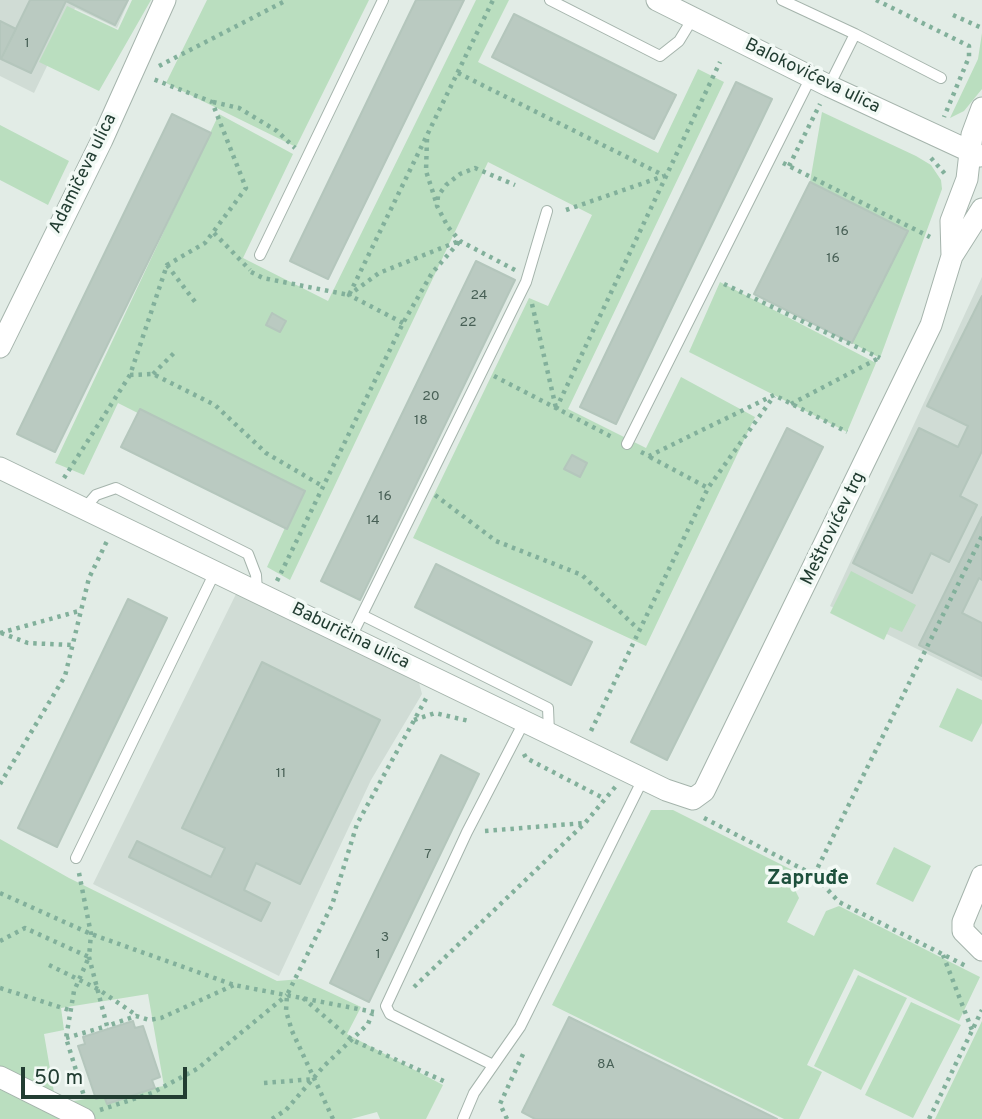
<!DOCTYPE html>
<meta charset="utf-8">
<style>
body{margin:0}
#map{position:relative;width:982px;height:1119px;overflow:hidden;background:#e2ece6;font-family:Overpass,sans-serif}
canvas{display:block}
.scale{position:absolute;left:21px;top:1067px;width:166px;height:32px;box-sizing:border-box;border:4px solid #223d32;border-top:0;padding-left:9px;font-size:21px;line-height:24px;white-space:nowrap;color:#223d32;-webkit-text-stroke:5px #f2f9f5;paint-order:stroke}
</style>
<div id="map">
<canvas width="982" height="1119"></canvas>
<div class="scale">50 m</div>
</div>
<script>
const ctx = document.querySelector('canvas').getContext('2d');
ctx.lineJoin = 'round';
function fill(path, color) { ctx.fillStyle = color; ctx.fill(path, 'evenodd'); }
const shape = rows => new Path2D(rows.map(r => 'M' + r).join(''));
function stroke(path, color, width, dash) { ctx.strokeStyle = color; ctx.lineWidth = width; ctx.lineCap = dash ? 'butt' : 'round'; ctx.setLineDash(dash || []); ctx.stroke(path); }
function label(font, color, halo, rows, align = 'center') {
  ctx.font = font + ' Overpass,sans-serif'; ctx.lineWidth = 7; ctx.setLineDash([]); ctx.textBaseline = 'middle'; ctx.strokeStyle = halo; ctx.fillStyle = color; for (const [text, x, y, turn = 0] of rows) {
    ctx.save(); ctx.translate(x, y); ctx.rotate((+turn || 0) * Math.PI / 180); ctx.textAlign = isNaN(turn) ? turn : align; if (halo) ctx.strokeText(text, 0, 0); ctx.fillText(text, 0, 0); ctx.restore();
  }
}
const built = shape([
 [0,0,129,0,117,28,75,8,34,93,0,76],
 [982,277,982,681,830,606],
 [237,592,418,679,422,694,371,780,279,976,93,884]
]);
const green = shape([
 [132,0,151,0,99,91,39,62,67,6,118,30],
 [207,0,369,0,296,147,166,83],
 [476,0,509,0,478,62,658,153,698,69,724,82,568,409,646,448,681,377,755,417,646,646,413,538,529,298,548,306,592,215,488,162,290,580,267,567,300,495,118,403,84,475,55,463,219,114,293,154,243,258,328,301],
 [982,33,982,89,964,111,950,118,978,59],
 [822,112,916,156,931,165,941,180,942,189,880,358,852,343,908,231,810,182],
 [0,125,69,161,48,205,0,180],
 [720,282,876,363,847,432,689,352],
 [851,571,916,605,902,632,890,627,884,640,830,613],
 [957,688,982,700,982,723,972,742,939,727],
 [651,810,673,810,804,876,799,878,795,890,799,898,787,922,814,936,826,911,839,906,980,977,959,1021,854,969,807,1065,822,1072,799,1119,784,1119,552,1005],
 [0,839,69,878,277,981,301,979,361,1007,347,1034,443,1085,426,1119,380,1119,377,1112,351,1119,0,1119],
 [148,994,164,1086,56,1104,44,1034,64,1030,61,1008],
 [894,847,931,866,913,902,876,884],
 [858,975,907,998,861,1090,814,1066],
 [911,1002,961,1025,913,1118,865,1095],
 [982,1021,982,1119,935,1119]
]);
const building = shape([
 [30,0,128,0,115,25,66,1,31,73,1,59,30,0],
 [416,0,464,0,328,279,290,261,416,0],
 [514,14,676,95,654,139,492,57,514,14],
 [0,21,16,29,1,59,0,58,0,21],
 [736,82,772,99,616,424,580,407,736,82],
 [172,114,211,133,55,452,17,434,172,114],
 [810,182,908,231,852,343,754,294,810,182],
 [476,261,515,280,360,600,321,581,476,261],
 [982,296,982,451,960,496,977,505,949,562,931,553,912,593,853,563,919,428,958,447,968,426,927,406,982,296],
 [272,313,286,321,280,332,266,325,272,313],
 [140,409,305,491,287,529,121,447,140,409],
 [787,428,823,447,667,760,631,742,787,428],
 [572,455,587,463,580,477,564,469,572,455],
 [982,517,982,580,979,578,962,613,982,623,982,676,919,645,982,517],
 [436,564,592,642,571,685,415,607,436,564],
 [128,599,167,618,57,847,18,828,128,599],
 [262,662,380,720,300,884,256,863,244,890,270,903,261,921,129,857,137,841,211,877,225,848,182,828,262,662],
 [441,755,479,774,369,1002,330,983,441,755],
 [569,1017,777,1119,535,1119,522,1112,569,1017],
 [133,1021,135,1028,143,1026,160,1077,152,1080,155,1088,107,1104,104,1096,96,1099,78,1046,85,1044,83,1037,133,1021]
]);
const path = shape([
 [876,0,969,46,969,57,944,117],
 [953,15,982,28],
 [159,66,287,0],
 [458,73,665,176],
 [213,102,239,108,277,131,295,148],
 [427,139,426,171,437,205],
 [931,158,946,175],
 [783,163,930,237],
 [789,166,820,104],
 [566,210,664,176],
 [214,233,250,270],
 [167,265,196,303],
 [515,270,460,241,448,227,437,206,438,196,446,185,460,174,475,168,515,185],
 [251,272,263,278,349,295,493,0],
 [724,284,880,358],
 [532,304,556,408],
 [403,323,349,295,379,273,459,241],
 [153,374,175,352],
 [130,375,153,374,215,405,266,453,324,487],
 [494,376,614,438],
 [791,404,879,358],
 [556,409,720,62],
 [641,452,649,456,774,395,847,432],
 [650,457,708,488],
 [64,478,130,375,167,265,205,243,246,188,212,102,153,79],
 [435,495,496,541,582,575,638,629],
 [277,581,403,323,432,273,460,241],
 [0,633,79,611],
 [1,633,28,643,71,645],
 [414,720,435,713,469,721],
 [591,731,708,488,774,396],
 [524,754,526,758,605,799],
 [0,784,65,676,89,578,107,541],
 [704,818,814,875,839,902,966,966],
 [485,831,584,823],
 [79,873,91,934,89,957,107,1026,136,1016,149,1020,161,1018,234,985],
 [814,875,982,536],
 [0,893,91,934,234,985,374,1012],
 [0,941,25,928,89,957,74,991,66,1038,84,1096],
 [943,955,972,1030],
 [49,965,98,989,136,1015],
 [414,987,585,823,616,786],
 [0,988,69,1010],
 [303,998,352,1040,448,1083],
 [66,1038,107,1026],
 [264,1083,315,1079],
 [100,1110,152,1093,197,1069,287,995],
 [272,1119,286,1110,324,1066,368,1024,372,1014],
 [333,1119,292,1031,286,1011,287,995,332,905,357,824,428,695],
 [507,1119,500,1104,524,1052],
 [929,1119,982,1010]
]);
const service = shape([
 [550,0,660,56,679,41,693,18],
 [782,0,855,34,829,86],
 [855,34,941,78],
 [260,255,383,0],
 [627,444,811,77],
 [84,509,96,495,116,488,248,554,256,575,257,592],
 [362,615,548,708,549,733],
 [351,637,526,282,547,211],
 [76,858,215,572],
 [493,1065,390,1014,386,1006,467,832,524,722],
 [463,1119,474,1093,520,1027,643,779]
]);
const minor = shape([
 [657,0,829,86,980,156],
 [952,256,982,209],
 [0,347,102,140,165,0],
 [0,468,666,790,693,799,704,791,931,325,952,256,951,221,967,179,972,135,982,108],
 [982,876,963,922,963,931,982,950],
 [0,1077,84,1119]
]);
const numberNames = [
 ["1",27,44],
 ["16",842,232],
 ["16",833,259],
 ["24",479,296],
 ["22",468,323],
 ["20",431,397],
 ["18",421,421],
 ["16",385,497],
 ["14",373,521],
 ["11",281,774],
 ["7",428,855],
 ["3",385,938],
 ["1",378,955],
 ["8A",606,1065]
];
const streetNames = [
 ["Balokovićeva ulica",812,77,26],
 ["Adamičeva ulica",84,174,-64],
 ["Meštrovićev trg",834,529,-64],
 ["Baburičina ulica",350,637,26]
];
const quarterNames = [
 ["Zapruđe",808,880]
];
fill(built, '#d0dcd5');
fill(green, '#badebf');
fill(building, '#bacac1');
stroke(building, '#b4c6bc', 2);
stroke(service, '#a5b4ac', 12);
stroke(minor, '#a5b4ac', 23);
stroke(path, '#82b09b', 4.5, [3.5, 5]);
stroke(service, '#fff', 10);
stroke(minor, '#fff', 21);
label('14px', '#486056', null, numberNames);
label('18px', '#223d32', '#f2f9f5', streetNames);
label('bold 21px', '#1d503c', '#f2f9f5', quarterNames);
</script>
